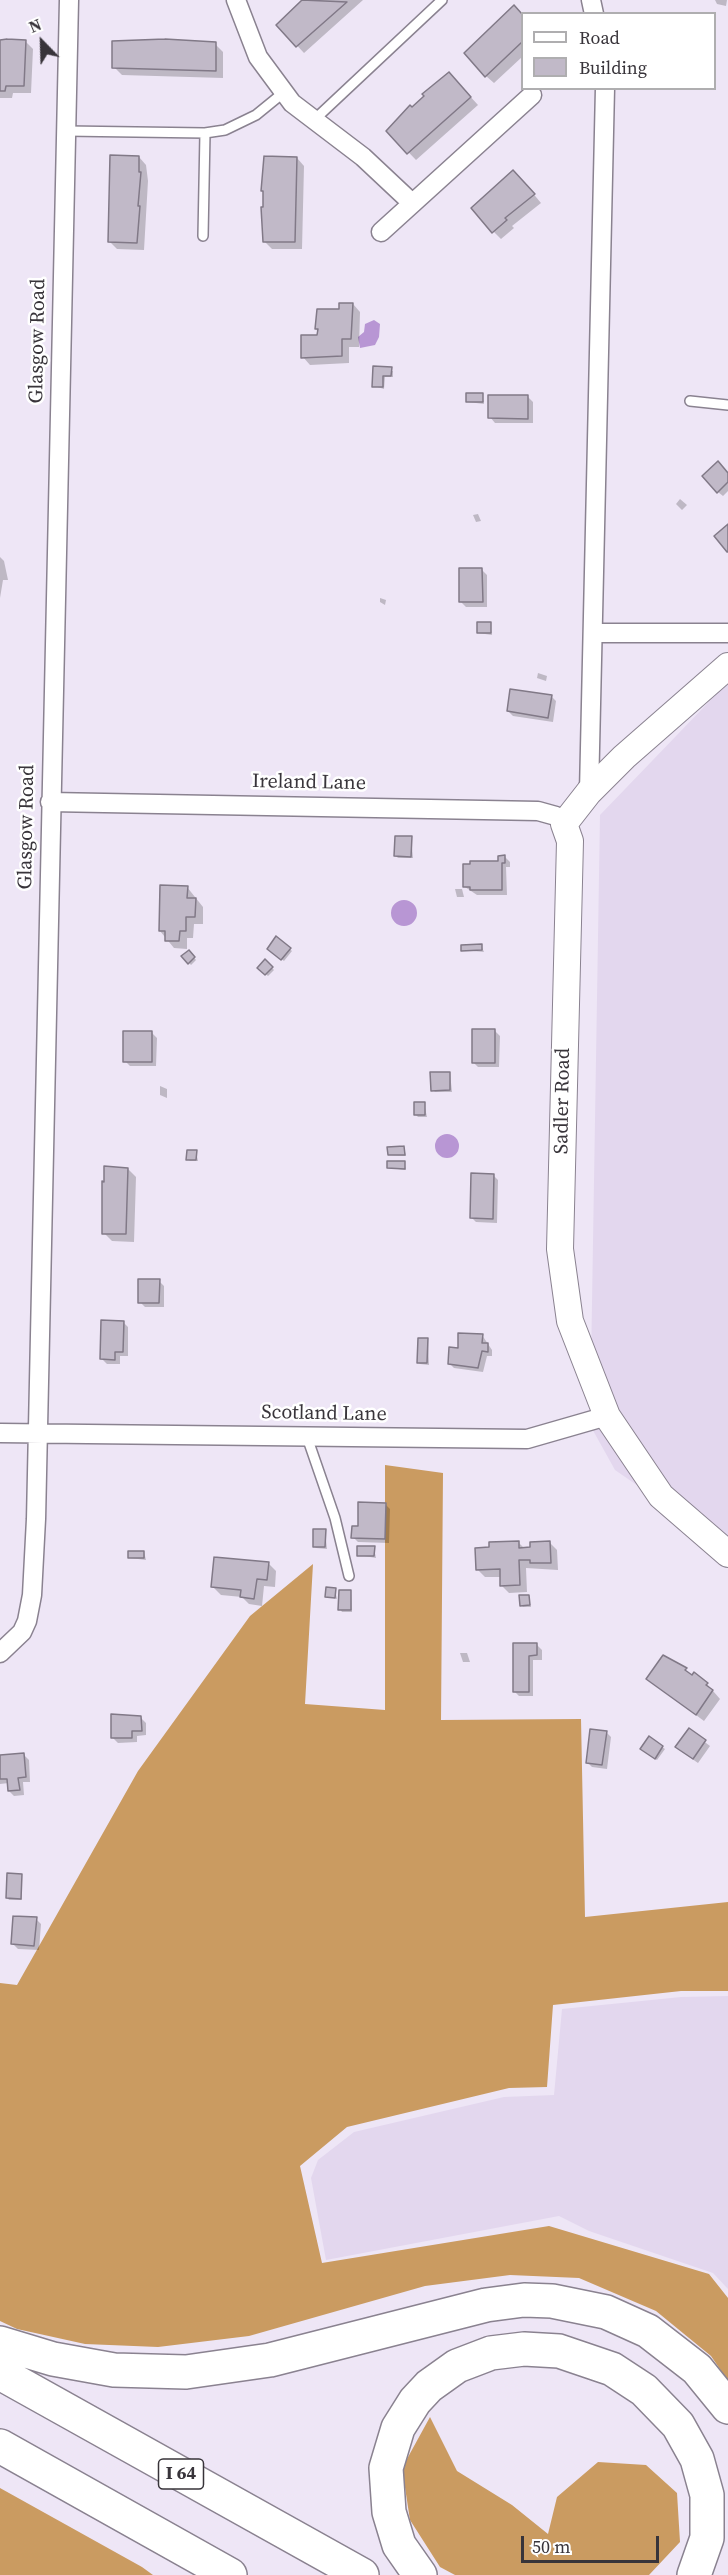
<!DOCTYPE html>
<style>
body{margin:0}
#map{position:relative;width:728px;height:2575px;overflow:hidden;background:#eee6f6;font-family:"Source Serif 4",serif}
canvas{display:block}
.legend{position:absolute;left:521px;top:12px;width:195px;height:78px;box-sizing:border-box;background:#fff;border:2px solid #afaeb0;margin:0;padding:8px 10px;list-style:none;font-size:18px;color:#38343a}
.legend li{display:flex;align-items:center;gap:12px;height:30px}
.legend b{width:30px;border:2px solid #afaeb0}
.north{position:absolute;left:12px;top:12px;width:60px;height:60px;-webkit-text-stroke:4px #fff;paint-order:stroke;rotate:337deg;font-size:16px;font-weight:700;line-height:24px;text-align:center;color:#38343a}
.north::after{content:'';display:block;margin:auto;width:21px;height:27px;background:#38343a;clip-path:polygon(50% 0,100% 100%,50% 72%,0 100%)}
.scale{position:absolute;left:521px;top:2536px;width:138px;height:27px;box-sizing:border-box;border:3px solid #38343a;border-top:0;padding-left:8px;font-size:18px;line-height:21px;white-space:nowrap;color:#38343a;-webkit-text-stroke:4px #fff;paint-order:stroke}
</style>
<div id="map">
<canvas width="728" height="2575"></canvas>
<ul class="legend">
<li><b style="height:8px;background:#fff"></b>Road</li>
<li><b style="height:16px;background:#c1b9c8"></b>Building</li>
</ul>
<div class="north">N</div>
<div class="scale">50 m</div>
</div>
<script>
const ctx = document.querySelector('canvas').getContext('2d');
ctx.lineJoin = 'round';
function fill(path, color) { ctx.fillStyle = color; ctx.fill(path, 'evenodd'); }
const shape = rows => new Path2D(rows.map(r => 'M' + r).join(''));
function stroke(path, color, width, dash) { ctx.strokeStyle = color; ctx.lineWidth = width; ctx.lineCap = dash ? 'butt' : 'round'; ctx.setLineDash(dash || []); ctx.stroke(path); }
function label(font, color, halo, rows, align = 'center') {
  ctx.font = font + ' "Source Serif 4",serif'; ctx.lineWidth = 5; ctx.setLineDash([]); ctx.textBaseline = 'middle'; ctx.strokeStyle = halo; ctx.fillStyle = color; for (const [text, x, y, turn = 0] of rows) {
    ctx.save(); ctx.translate(x, y); ctx.rotate((+turn || 0) * Math.PI / 180); ctx.textAlign = isNaN(turn) ? turn : align; if (halo) ctx.strokeText(text, 0, 0); ctx.fillText(text, 0, 0); ctx.restore();
  }
}
const built = shape([
 [728,682,728,1548,615,1470,590,1425,600,815],
 [728,1996,728,2289,713,2273,589,2231,559,2216,326,2260,311,2178,318,2160,354,2132,504,2097,554,2095,562,2009,681,1997]
]);
const forest = shape([
 [385,1465,443,1473,441,1720,581,1719,585,1917,728,1902,728,1991,681,1991,553,2005,547,2087,509,2088,347,2127,300,2166,322,2263,549,2226,709,2274,728,2298,728,2381,711,2356,656,2311,579,2278,510,2275,425,2286,249,2336,158,2347,85,2344,17,2329,0,2321,0,1983,17,1985,138,1771,250,1616,313,1564,305,1704,385,1710],
 [430,2417,457,2471,512,2505,548,2534,557,2497,598,2462,646,2465,677,2493,680,2542,649,2575,455,2575,440,2567,410,2520,402,2468],
 [0,2488,142,2567,153,2575,0,2575]
]);
const water = shape([
 [374,320,380,324,379,337,375,345,360,348,358,337,364,332,365,324],
 '391 913a13 13 0 1 1 26 0a13 13 0 1 1-26 0Z',
 '435 1146a12 12 0 1 1 24 0a12 12 0 1 1-24 0Z'
]);
const shadow = shape([
 [306,0,363,0,304,53,278,25],
 [715,0,727,0,726,6,717,4],
 [514,7,522,16,522,57,494,83,486,76],
 [25,41,33,49,31,93,13,93,12,98,0,98,0,42],
 [215,44,223,52,223,78,122,75,114,67],
 [457,82,478,105,416,160,388,131,412,109],
 [139,157,146,165,148,181,144,250,117,249,109,241],
 [297,158,304,166,302,249,272,249,264,241],
 [521,179,541,203,512,226,514,228,501,239,494,232],
 [353,304,360,312,359,347,349,347,349,363,310,365,303,357,319,337,316,328],
 [374,368,393,371,393,377,385,377,384,389,374,386],
 [482,394,484,404,468,402],
 [528,397,533,402,533,423,495,423,490,417],
 [728,474,728,491,723,496,718,492],
 [680,499,687,505,682,510,676,504],
 [478,514,481,521,476,522,473,515],
 [0,557,4,561,8,580,3,580,0,598],
 [482,570,487,575,487,607,466,607,461,602],
 [380,598,386,600,385,605,380,602],
 [490,624,492,635,478,633],
 [538,673,547,676,546,681,537,678],
 [551,696,556,701,553,722,513,716,508,711],
 [411,838,413,858,398,858,396,856],
 [505,857,510,862,510,867,506,867,507,895,477,895,465,887],
 [187,887,203,907,203,924,194,924,193,938,187,938,187,949,174,948,160,931],
 [455,889,462,889,464,897,457,897],
 [276,938,292,951,284,961,269,949],
 [481,945,484,952,462,950],
 [189,952,196,960,191,965,183,956],
 [265,961,274,970,268,976,259,968],
 [495,1031,500,1036,499,1067,478,1067,473,1062],
 [152,1033,157,1038,156,1066,130,1066,125,1061],
 [450,1073,452,1092,435,1092,433,1090],
 [160,1086,167,1089,167,1098,160,1095],
 [424,1103,427,1117,418,1117,416,1115],
 [404,1148,406,1156,389,1155],
 [196,1152,198,1161,190,1161,188,1159],
 [404,1162,406,1170,389,1168],
 [128,1169,136,1177,134,1242,112,1241,104,1233,105,1183],
 [493,1175,498,1180,497,1223,476,1222,471,1217],
 [159,1281,164,1286,164,1307,145,1307,140,1302],
 [123,1322,128,1327,128,1356,120,1356,120,1364,107,1364,102,1359],
 [482,1335,492,1350,492,1356,487,1356,483,1372,454,1368,449,1363,459,1349],
 [428,1340,429,1365,420,1364,418,1362],
 [385,1504,390,1509,389,1543,358,1542,353,1537,359,1528],
 [325,1531,327,1549,316,1548,314,1546],
 [518,1542,525,1549,549,1542,557,1550,558,1570,526,1568,527,1592,509,1593,501,1585,501,1577,485,1577,478,1570],
 [374,1548,376,1558,358,1555],
 [144,1552,146,1560,130,1558],
 [268,1563,276,1571,275,1587,264,1586,262,1606,249,1604,242,1597,221,1595,213,1587],
 [335,1590,337,1599,327,1596],
 [351,1592,352,1612,342,1612,340,1609],
 [528,1596,531,1607,523,1607,521,1605],
 [514,1645,537,1645,542,1650,542,1660,533,1660,533,1696,519,1696,514,1691],
 [460,1653,467,1653,470,1662,463,1662],
 [648,1679,707,1684,720,1699,704,1721],
 [141,1718,146,1723,146,1735,137,1736,137,1742,118,1743,113,1738],
 [689,1730,710,1746,698,1763,682,1752],
 [606,1732,611,1737,607,1769,592,1767,587,1762],
 [649,1738,665,1749,657,1760,644,1751],
 [24,1755,29,1760,30,1782,23,1782,24,1795,14,1796,9,1791,9,1783,0,1784,0,1757],
 [21,1876,22,1900,9,1900,7,1897],
 [36,1919,41,1924,39,1950,18,1949,13,1944]
]);
const building = shape([
 [302,0,347,2,296,47,276,25,302,0],
 [514,5,522,14,522,42,485,77,464,53,514,5],
 [7,39,26,40,24,86,6,86,5,91,0,91,0,40,7,39],
 [165,39,216,42,216,71,112,68,112,41,165,39],
 [449,72,471,97,407,154,386,131,410,105,412,107,424,96,422,94,449,72],
 [110,155,139,156,139,172,141,172,138,206,140,206,137,243,108,242,110,155],
 [264,156,297,157,295,242,263,242,261,207,263,207,263,191,261,191,264,156],
 [513,170,535,194,505,218,507,220,492,233,471,208,513,170],
 [339,303,353,303,351,339,342,339,342,356,301,358,301,335,317,335,318,329,315,329,317,309,339,309,339,303],
 [373,366,392,367,391,376,383,376,383,387,372,387,373,366],
 [466,393,483,393,483,402,466,402,466,393],
 [488,395,528,395,528,419,488,418,488,395],
 [718,461,728,473,728,482,717,493,702,476,718,461],
 [728,524,728,552,727,552,714,536,728,524],
 [459,568,482,568,483,602,459,602,459,568],
 [477,622,491,622,491,633,477,633,477,622],
 [510,689,552,695,548,718,507,711,510,689],
 [395,836,412,836,411,857,394,856,395,836],
 [505,855,505,863,502,863,502,890,470,890,470,887,463,887,463,864,470,864,470,861,498,861,498,856,505,855],
 [160,885,188,886,187,898,196,898,195,917,186,917,186,931,180,931,179,941,165,941,165,931,159,931,160,885],
 [276,936,291,948,281,960,267,949,276,936],
 [482,944,482,950,461,951,461,945,482,944],
 [189,950,195,957,188,964,181,956,189,950],
 [265,959,273,967,265,975,257,968,265,959],
 [472,1029,495,1029,495,1063,472,1063,472,1029],
 [123,1031,152,1031,152,1062,123,1062,123,1031],
 [430,1072,450,1072,450,1090,431,1091,430,1072],
 [414,1102,425,1102,425,1115,414,1115,414,1102],
 [404,1146,405,1155,388,1155,387,1147,404,1146],
 [187,1150,197,1150,196,1160,186,1160,187,1150],
 [387,1161,405,1161,405,1169,387,1168,387,1161],
 [104,1166,128,1168,126,1234,102,1234,102,1181,104,1182,104,1166],
 [471,1173,494,1174,493,1219,470,1218,471,1173],
 [138,1279,160,1279,159,1303,138,1303,138,1279],
 [101,1320,124,1321,123,1352,115,1352,115,1360,100,1359,101,1320],
 [458,1333,483,1334,482,1343,488,1343,488,1352,482,1351,478,1368,448,1364,449,1347,458,1348,458,1333],
 [418,1338,428,1338,427,1363,417,1363,418,1338],
 [358,1502,386,1503,385,1539,351,1538,352,1526,358,1526,358,1502],
 [313,1529,326,1529,325,1547,313,1547,313,1529],
 [519,1541,519,1548,530,1547,530,1542,550,1541,551,1563,530,1563,530,1560,519,1560,520,1585,500,1586,500,1569,476,1570,475,1548,489,1547,489,1542,519,1541],
 [357,1546,375,1546,374,1556,357,1556,357,1546],
 [128,1551,144,1551,144,1558,128,1558,128,1551],
 [214,1557,269,1562,267,1580,257,1579,254,1599,240,1597,241,1590,211,1587,214,1557],
 [326,1587,336,1588,335,1598,325,1597,326,1587],
 [339,1590,351,1590,351,1610,338,1610,339,1590],
 [519,1595,529,1595,530,1605,520,1606,519,1595],
 [513,1643,537,1643,537,1655,529,1656,529,1692,513,1692,513,1643],
 [663,1655,687,1668,685,1670,692,1675,694,1672,708,1683,706,1685,713,1690,696,1715,646,1679,663,1655],
 [111,1714,141,1716,142,1731,132,1731,132,1738,111,1738,111,1714],
 [689,1728,706,1740,693,1759,675,1747,689,1728],
 [590,1729,607,1731,602,1765,586,1763,590,1729],
 [649,1736,663,1746,655,1759,640,1749,649,1736],
 [24,1753,26,1777,18,1778,20,1790,8,1791,7,1779,0,1779,0,1755,24,1753],
 [7,1873,22,1874,21,1899,6,1898,7,1873],
 [13,1916,37,1917,34,1946,11,1944,13,1916]
]);
const lane = shape([
 [313,121,442,0],
 [66,131,205,133,225,130,256,115,283,93],
 [203,236,205,133],
 [690,401,728,405],
 [307,1437,335,1518,349,1576]
]);
const street = shape([
 [236,0,258,57,292,103,363,157,412,203],
 [591,0,594,14],
 [381,232,532,95],
 [593,633,728,633],
 [589,792,605,88],
 [50,802,538,811,556,816,564,824],
 [0,1433,527,1439,607,1416],
 [0,1653,22,1632,27,1621,32,1595,36,1519,69,0]
]);
const secondary = shape([
 [728,666,624,757,589,792,564,824,570,841,560,1249,570,1321,607,1416,661,1496,728,1554]
]);
const highway = shape([
 [0,2343,53,2359,114,2370,186,2372,270,2360,486,2305,524,2300,552,2301,606,2312,648,2331,697,2369,728,2407],
 [0,2373,362,2575],
 [0,2446,230,2575],
 [420,2575,399,2545,389,2512,386,2468,398,2428,415,2401,429,2386,457,2366,491,2353,524,2349,559,2351,612,2369,644,2390,678,2425,697,2459,707,2495,707,2538,694,2575]
]);
const shields = [
 [181,2474,45]
];
const shieldNames = [
 ["I 64",181,2474]
];
const streetNames = [
 ["Glasgow Road",38,341,-89],
 ["Ireland Lane",309,783,1],
 ["Glasgow Road",27,827,-89],
 ["Sadler Road",563,1101,-89],
 ["Scotland Lane",324,1414,1]
];
fill(built, '#e3d7ee');
fill(forest, '#ca9b61');
fill(water, '#b896d4');
fill(shadow, '#0003');
fill(building, '#c1b9c8');
stroke(building, '#817987', 1.5);
stroke(lane, '#8a8290', 12);
stroke(street, '#8a8290', 21);
stroke(secondary, '#8a8290', 28);
stroke(highway, '#8a8290', 36);
stroke(lane, '#fff', 9);
stroke(street, '#fff', 18);
stroke(secondary, '#fff', 26);
stroke(highway, '#fff', 33);
for (const [x, y, w] of shields) { const box = new Path2D(); box.roundRect(x - w / 2, y - 15, w, 30, 4.5); ctx.fillStyle = '#fff'; ctx.fill(box); stroke(box, '#38343a', 1.5); }
label('bold 18px', '#38343a', null, shieldNames);
label('20px', '#38343a', '#fff', streetNames);
</script>
